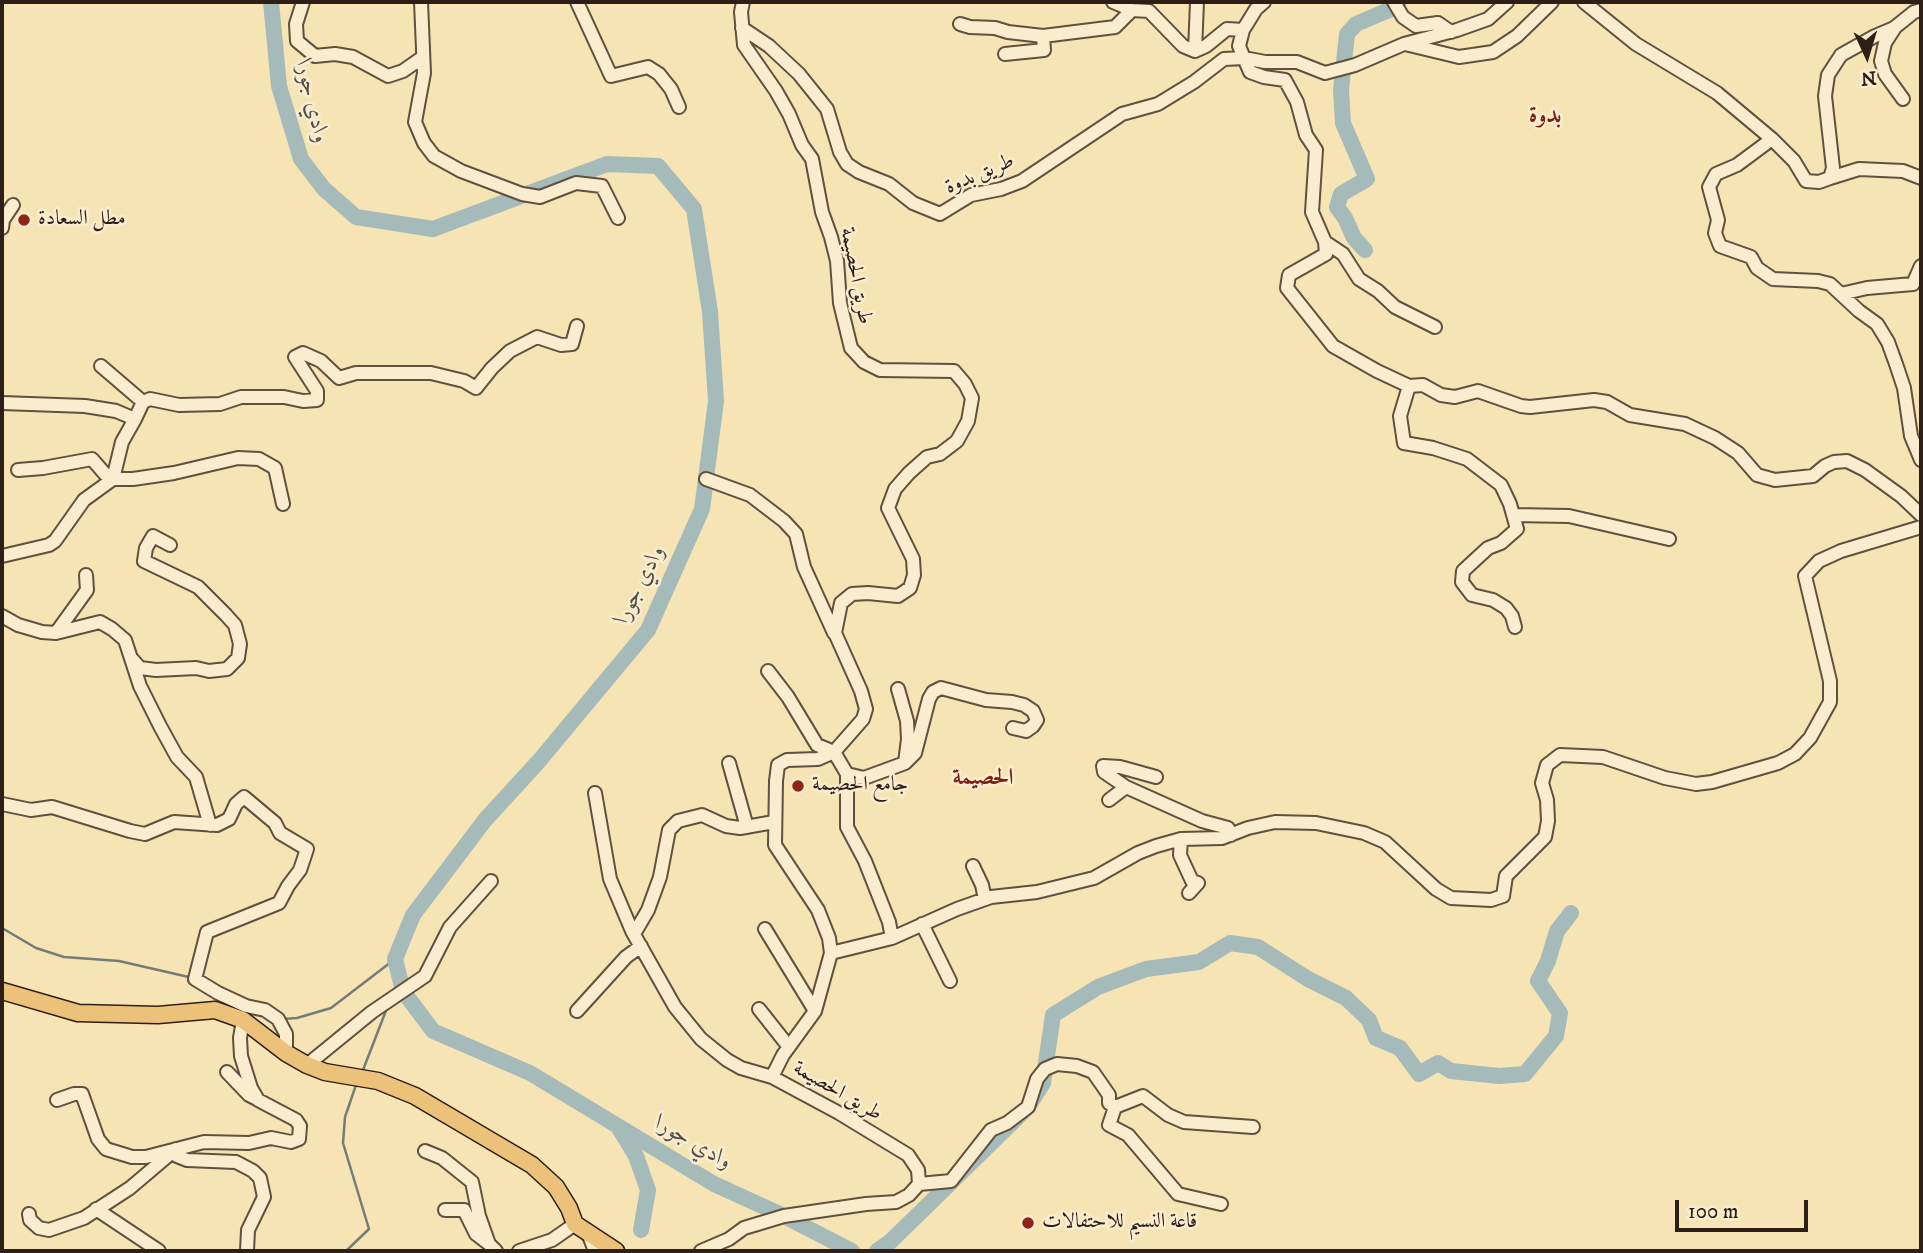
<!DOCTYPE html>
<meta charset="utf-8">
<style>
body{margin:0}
#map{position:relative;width:1923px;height:1253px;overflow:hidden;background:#f7e4b5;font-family:"IM FELL DW Pica",serif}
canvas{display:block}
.frame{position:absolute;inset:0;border:4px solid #2d1e17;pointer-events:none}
.north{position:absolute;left:1832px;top:21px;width:70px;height:70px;-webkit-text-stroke:5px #faedcf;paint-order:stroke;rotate:176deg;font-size:19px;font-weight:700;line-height:28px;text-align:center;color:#2d1e17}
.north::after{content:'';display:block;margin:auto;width:24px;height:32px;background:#2d1e17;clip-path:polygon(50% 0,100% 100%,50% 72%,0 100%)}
.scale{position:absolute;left:1675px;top:1200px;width:133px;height:32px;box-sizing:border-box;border:4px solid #2d1e17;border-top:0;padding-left:9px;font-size:21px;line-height:24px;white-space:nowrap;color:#2d1e17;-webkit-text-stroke:5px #faedcf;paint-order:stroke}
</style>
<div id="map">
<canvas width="1923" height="1253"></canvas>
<div class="frame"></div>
<div class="north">N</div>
<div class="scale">100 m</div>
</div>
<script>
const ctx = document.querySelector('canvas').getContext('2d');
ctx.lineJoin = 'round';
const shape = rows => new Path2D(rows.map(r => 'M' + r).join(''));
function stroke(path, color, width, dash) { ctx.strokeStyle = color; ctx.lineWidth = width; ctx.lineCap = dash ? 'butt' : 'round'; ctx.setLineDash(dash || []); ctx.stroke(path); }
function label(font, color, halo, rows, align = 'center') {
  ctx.font = font + ' "IM FELL DW Pica",Amiri,serif'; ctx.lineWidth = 5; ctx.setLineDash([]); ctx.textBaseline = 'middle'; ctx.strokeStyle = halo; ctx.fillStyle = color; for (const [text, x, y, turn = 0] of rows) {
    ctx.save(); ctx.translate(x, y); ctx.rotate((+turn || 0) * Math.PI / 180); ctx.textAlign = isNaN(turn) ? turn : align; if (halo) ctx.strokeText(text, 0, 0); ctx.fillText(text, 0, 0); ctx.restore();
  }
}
const stream = shape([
 [2,928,36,948,64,957,119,961,193,978],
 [395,989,400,977],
 [283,1019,297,1018,331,1008,395,959],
 [363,1070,387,1008],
 [346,1251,369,1229,343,1143,345,1117,356,1085]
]);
const river = shape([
 [271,2,279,86,301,159,324,189,356,217,433,229,607,164,658,166,694,209,710,312,716,401,702,509,648,630,539,761,485,820,413,915,395,959,403,991,433,1031,530,1073,714,1184,784,1216,852,1251],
 [1365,250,1354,238,1345,218,1337,207,1341,194,1367,179,1343,123,1341,90,1347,34,1356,24,1389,10,1399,2],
 [619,1128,636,1156,648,1190,641,1230],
 [877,1251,891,1241,1028,1107,1043,1083,1053,1015,1098,987,1146,969,1199,962,1230,943,1258,947,1308,979,1346,998,1369,1020,1376,1038,1400,1048,1419,1074,1438,1063,1451,1071,1499,1076,1525,1074,1556,1036,1560,1013,1538,981,1548,961,1557,931,1571,913]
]);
const minor = shape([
 [303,2,296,24,297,41,315,56,335,54,353,57,388,76,403,71,423,57],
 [421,2,424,73,415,122,424,143,434,156,461,171,522,194,540,197,576,183,602,186,618,218],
 [577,2,611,76,648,67,659,74,671,89,679,107],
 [1113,2,1132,10,1149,11,1183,46,1195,51,1206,46,1227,29,1243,30],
 [1264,2,1256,9,1243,30,1239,46,1244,58,1265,62,1297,62,1325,73,1355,65,1404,44,1457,30,1488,19,1507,2],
 [1394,2,1403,17,1416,26,1438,23,1451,32],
 [1584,2,1636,44,1717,93,1772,139,1737,165,1716,174,1709,187,1718,220,1715,233,1720,246,1751,257,1757,268,1773,279,1818,281,1830,284,1859,311,1877,324,1888,342,1896,364,1904,388,1911,436,1921,460],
 [960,24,970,27,995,28,1008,32,1043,36,1115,27,1132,10],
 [742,28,769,46,799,74,827,109,840,152,847,164,859,172,889,184,913,203,940,214,971,195,1001,189,1022,181,1122,114,1158,104,1194,82,1224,59,1244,58,1250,72,1264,77,1285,80,1297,102,1306,135,1316,150,1312,212,1325,242,1326,254,1289,275,1287,288,1333,346,1377,371,1409,386,1423,385,1441,395,1455,397,1478,391,1521,406,1530,407,1594,400,1607,402,1630,415,1685,424,1715,438,1738,453,1757,475,1775,480,1813,476,1825,466,1834,462,1847,461,1865,470,1901,496,1921,515],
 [1894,29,1885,43,1881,61,1885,74,1903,99],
 [1405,44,1459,57,1493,52,1517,36,1552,2],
 [1195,51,1197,2],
 [1005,54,1044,50,1043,36],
 [1772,139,1794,161,1806,181,1819,182,1830,178,1833,168,1825,96,1828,75,1841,55,1875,36,1894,28,1914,12,1921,10],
 [1830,178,1859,169,1903,171,1921,178],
 [2,228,3,220,13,205],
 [1325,242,1343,254,1359,279,1378,291,1395,307,1435,327],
 [1841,294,1867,288,1913,284,1921,266],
 [101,366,143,402],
 [1409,386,1400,416,1404,443,1433,448,1467,459,1501,485,1510,504,1517,529,1501,543,1488,548,1463,571,1462,582,1472,595,1493,600,1506,608,1512,616,1515,627],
 [2,403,85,406,116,411,135,419,122,442,113,479,84,500,55,541,49,545,2,556],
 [135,419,143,402,150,399,179,405,220,404,241,397,284,397,303,401,317,400,317,391,295,357,303,353,321,361,339,378,356,373,431,373,464,381,476,388,492,368,510,351,537,337,561,345,572,344,577,326],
 [18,470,43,468,92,459,105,474,113,479,133,479,174,473,238,458,259,459,275,468,283,504],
 [706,479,750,495,784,521,796,534,804,567,834,633],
 [1513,515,1569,516,1669,539],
 [2,616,18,625,42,632,56,633,100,622,112,629,125,640,140,686,160,726,177,757,196,777,210,825],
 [56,633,87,590,86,575],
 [132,659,140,668,156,670,196,668,209,671,227,669,238,658,240,644,235,625,226,615,198,587,144,561,146,548,153,536,170,545],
 [768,671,788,697,817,745,834,752,847,774,847,827,865,861,889,922,892,938,831,953],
 [898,689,907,721,908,739,905,763],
 [729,763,747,827],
 [847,774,864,778,905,763,915,753,929,699,933,692,941,688,986,700,1012,702,1024,705,1033,711,1037,720,1033,726,1026,731,1013,728],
 [1156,777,1120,767,1103,766,1104,772,1126,787,1202,821,1228,828,1231,835],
 [595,793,610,879,632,931,675,1007,701,1039,727,1060,741,1068,772,1077],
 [1109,800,1126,787],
 [2,804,31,810,52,807,130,831,145,834,174,822,217,825,229,819,236,804,244,797,275,823,280,833,307,849,300,870,288,886,279,903,207,932,195,979,218,993,246,1006,265,1010,278,1019,286,1034,286,1053],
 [1181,839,1180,855,1192,881,1198,883,1189,893],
 [973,866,982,885,985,899],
 [922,924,950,981],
 [765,929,815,1011],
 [634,934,648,910,660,877,669,830,678,821,702,815,726,826,740,828,774,822],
 [892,938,957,909,991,897,1037,892,1094,878,1138,853,1156,846,1181,839,1222,838,1248,828,1275,822,1316,823,1364,833,1385,842,1436,889,1451,898,1491,900,1503,896,1506,876,1545,837,1548,821,1547,800,1542,783,1547,765,1560,755,1603,757,1665,778,1696,784,1712,782,1778,763,1795,754,1810,738,1830,702,1830,681,1805,576,1819,561,1841,551,1921,527],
 [759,1009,789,1047],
 [577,1011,626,957,641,946],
 [307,1065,372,1012,425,976,450,927,491,881],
 [227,1072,249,1095,255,1098],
 [57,1100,74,1094,82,1094,98,1139,106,1149,132,1157,146,1157,204,1142,249,1143,271,1138,291,1142,299,1139,300,1126,296,1120,258,1100,251,1088,241,1056,240,1038,243,1020],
 [1115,1107,1109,1125,1128,1135,1178,1194,1221,1204],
 [425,1151,442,1158,472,1182,479,1216,489,1244,496,1251],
 [919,1184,951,1181,991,1130,1007,1123,1028,1107,1037,1079,1045,1069,1057,1064,1077,1066,1093,1072,1109,1095,1109,1103,1115,1107,1143,1096,1168,1115,1184,1122,1253,1127],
 [96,1209,159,1251],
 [445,1210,464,1210,476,1234,489,1244],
 [29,1214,30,1220,39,1228,49,1230,84,1218,130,1188,176,1149,177,1156,187,1160,236,1162,253,1171,260,1178,264,1197,248,1230,247,1251],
 [588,1233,595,1251],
 [519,1251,552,1240,575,1224],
 [701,1251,729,1239,744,1228,784,1216,866,1204,896,1202,909,1195,919,1184,918,1170,908,1155,839,1113,772,1077,783,1055,815,1011,831,953,829,938,818,910,775,845,776,781,778,765,787,760,818,759,834,752,863,719,866,709,861,691,835,633,841,603,852,594,868,593,898,596,910,588,914,575,913,559,888,508,895,489,909,473,927,457,940,454,957,441,968,421,972,398,965,384,954,371,880,370,864,362,851,348,840,303,837,261,831,237,822,212,812,159,802,145,789,114,776,91,744,45,741,12,743,2]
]);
const major = shape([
 [2,991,78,1013,158,1015,215,1010,243,1020,286,1053,307,1065,325,1072,378,1081,415,1096,532,1165,556,1187,569,1208,575,1224,616,1251]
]);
const markers = [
 [24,220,7,"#8f2418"],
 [798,786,7,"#8f2418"],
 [1028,1223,7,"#8f2418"]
];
const streetNames = [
 ["طريق بدوة",980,175,-23],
 ["طريق الحصيمة",855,276,79],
 ["طريق الحصيمة",837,1092,30]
];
const poiNames = [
 ["مطل السعادة",38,220],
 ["جامع الحصيمة",812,786],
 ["قاعة النسيم للاحتفالات",1042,1223]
];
const waterNames = [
 ["وادي جورا",311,102,77],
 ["وادي جورا",641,585,-63],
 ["وادي جورا",693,1144,30]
];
const neighbourhoodNames = [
 ["بدوة",1545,117],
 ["الحصيمة",983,779]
];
stroke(stream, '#747c79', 2.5);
stroke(river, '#a4bbba', 16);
stroke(minor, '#60503e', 16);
stroke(major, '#2d1e17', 19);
stroke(minor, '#faedcf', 12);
stroke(major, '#ecc27a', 16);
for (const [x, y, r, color] of markers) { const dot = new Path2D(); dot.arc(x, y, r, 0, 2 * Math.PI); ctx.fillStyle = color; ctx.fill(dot); stroke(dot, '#faedcf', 2.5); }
label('21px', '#2d1e17', '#faedcf', streetNames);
label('21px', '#2d1e17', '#faedcf', poiNames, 'left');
label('italic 23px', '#514d48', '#faedcf', waterNames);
label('bold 23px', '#7a1f14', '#faedcf', neighbourhoodNames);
</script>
